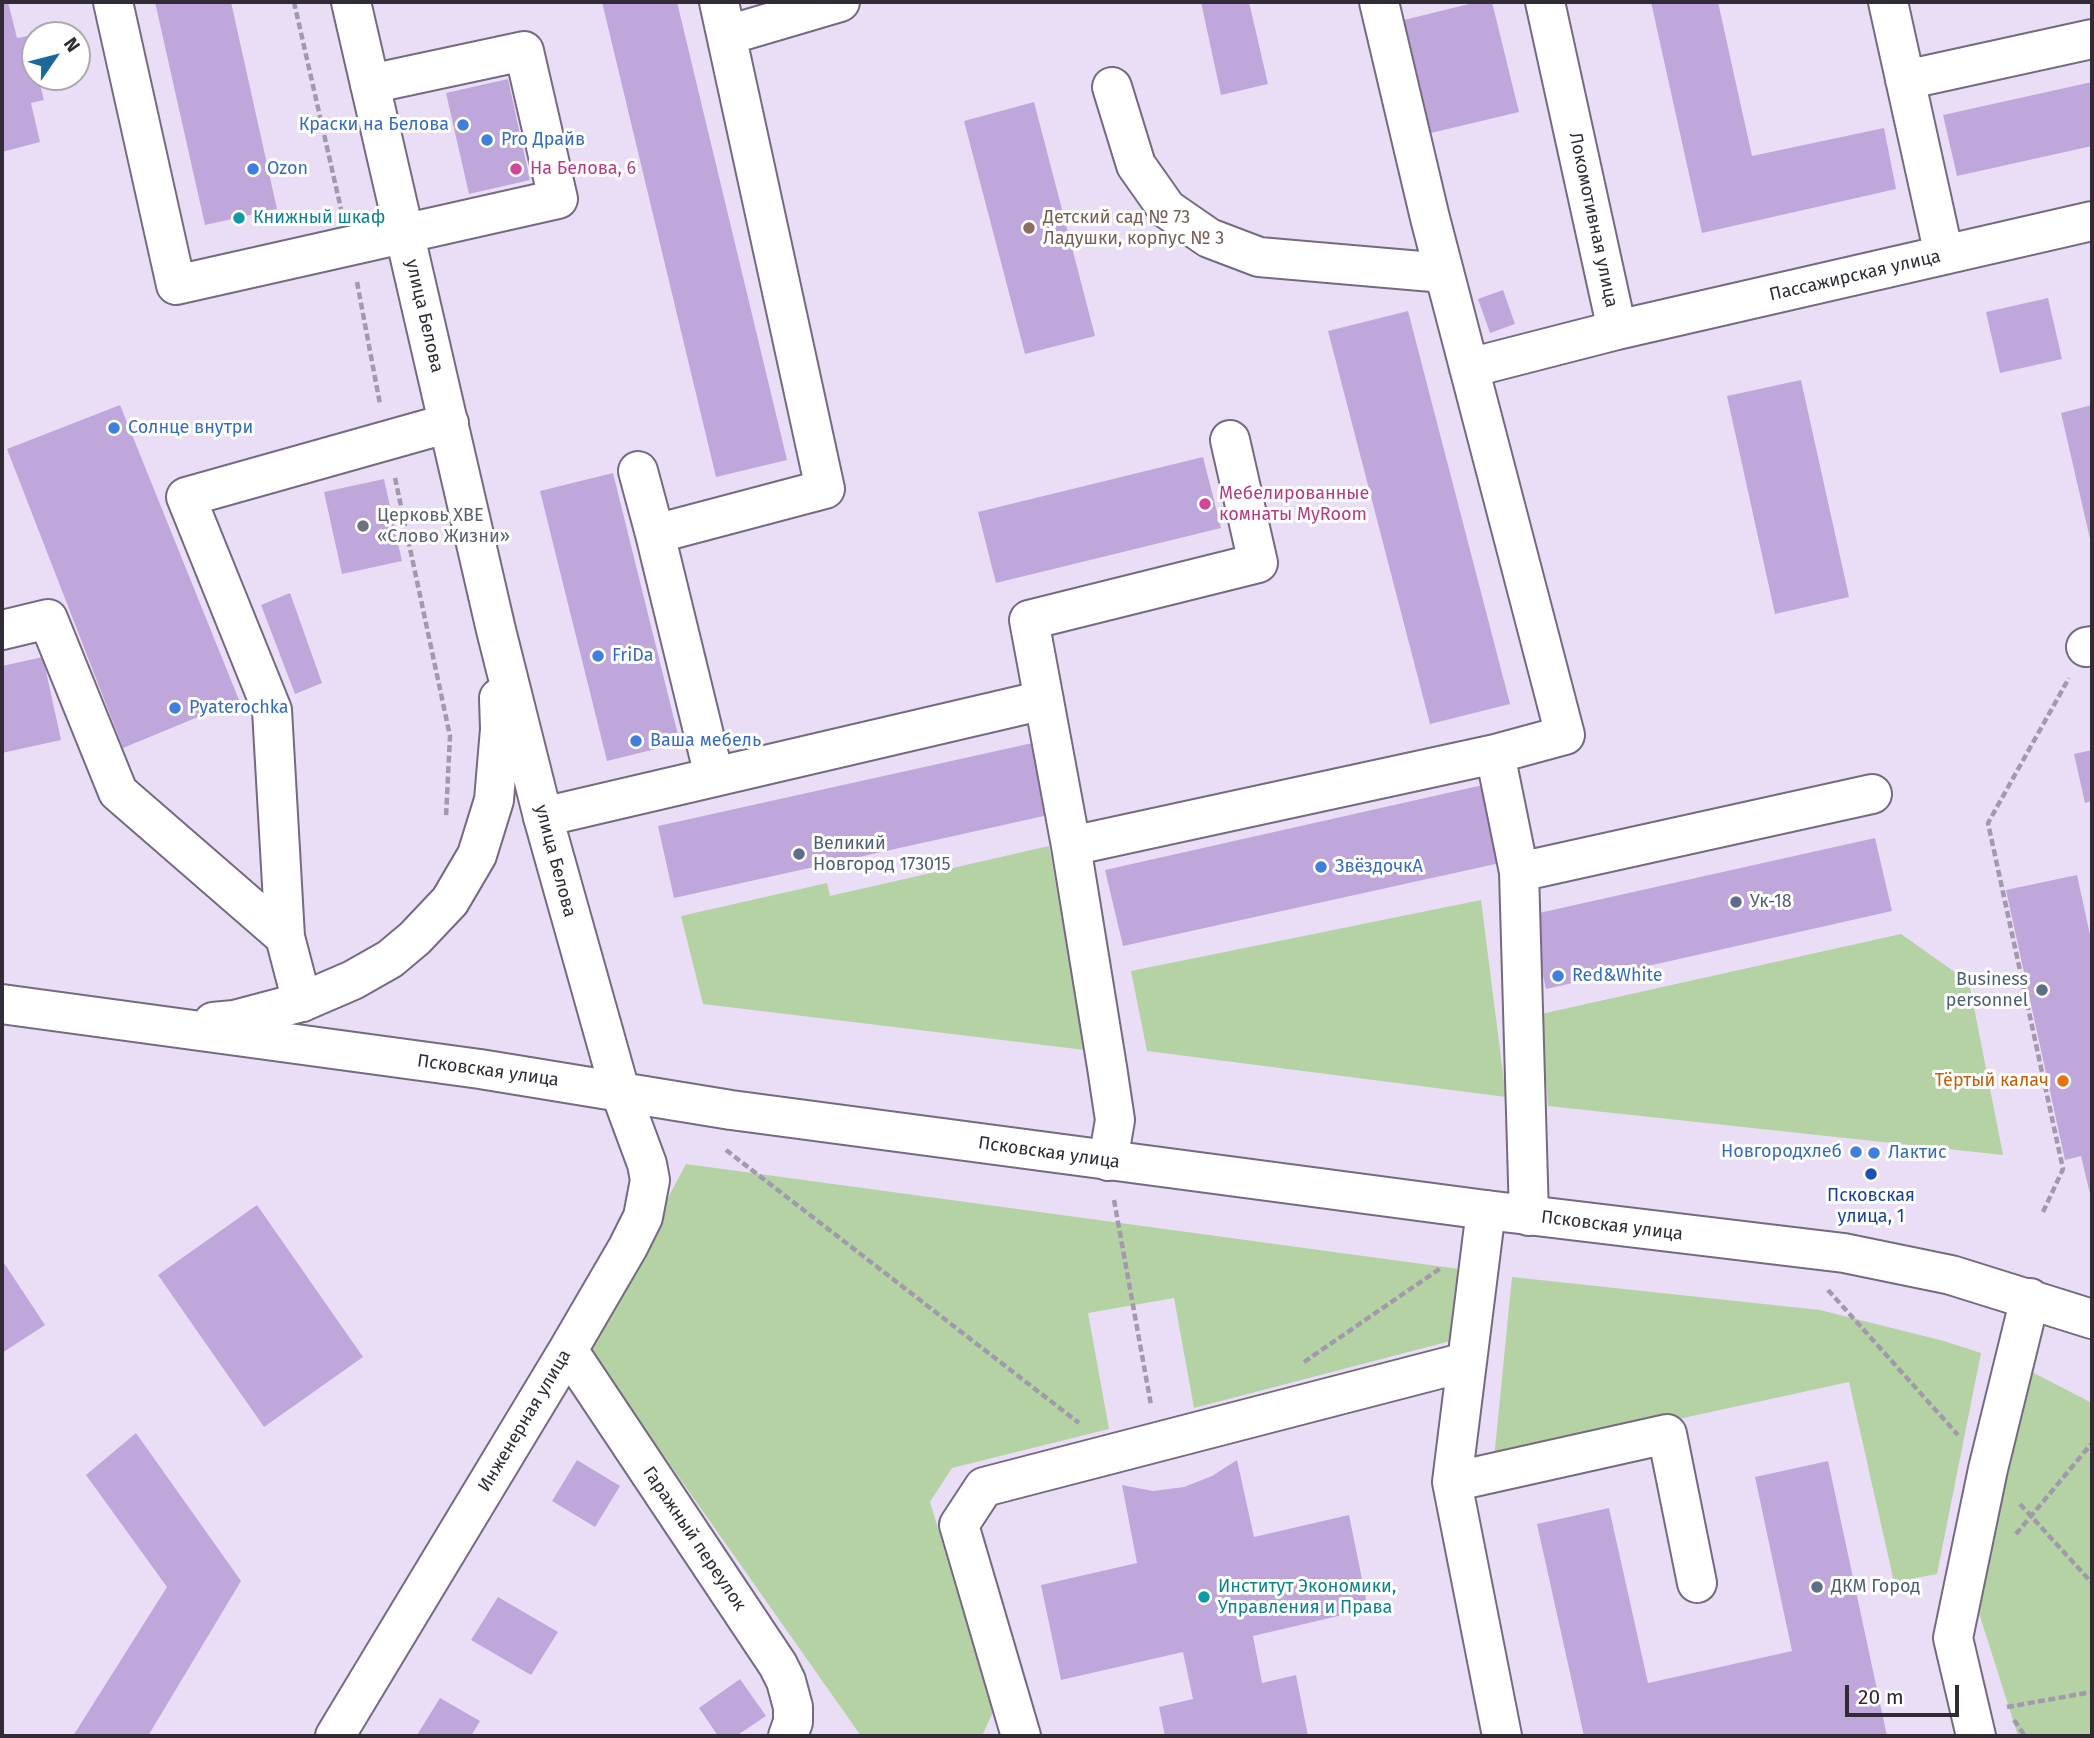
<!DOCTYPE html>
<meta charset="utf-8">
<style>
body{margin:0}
#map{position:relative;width:2094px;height:1738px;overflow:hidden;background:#eadef7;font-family:"Fira Sans",sans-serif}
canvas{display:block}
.frame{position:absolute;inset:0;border:4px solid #302b35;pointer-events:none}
.north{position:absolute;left:21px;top:21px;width:70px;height:70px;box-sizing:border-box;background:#fff;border:2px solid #acaaae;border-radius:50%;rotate:55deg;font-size:19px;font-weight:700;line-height:28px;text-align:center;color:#302b35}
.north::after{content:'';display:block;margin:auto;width:24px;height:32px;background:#1b699b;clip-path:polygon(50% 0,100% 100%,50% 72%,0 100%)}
.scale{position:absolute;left:1845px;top:1685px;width:114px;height:32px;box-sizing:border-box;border:4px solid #302b35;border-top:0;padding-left:9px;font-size:21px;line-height:24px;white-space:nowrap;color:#302b35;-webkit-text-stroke:5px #fff;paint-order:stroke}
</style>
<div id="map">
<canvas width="2094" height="1738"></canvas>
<div class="frame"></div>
<div class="north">N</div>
<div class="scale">20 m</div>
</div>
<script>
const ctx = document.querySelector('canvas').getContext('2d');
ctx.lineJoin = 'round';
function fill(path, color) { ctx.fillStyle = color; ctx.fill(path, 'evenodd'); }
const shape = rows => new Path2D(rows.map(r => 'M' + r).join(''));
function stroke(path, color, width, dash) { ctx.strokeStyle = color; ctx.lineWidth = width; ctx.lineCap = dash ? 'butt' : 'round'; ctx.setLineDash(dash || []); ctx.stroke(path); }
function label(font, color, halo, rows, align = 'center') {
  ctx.font = font + ' "Fira Sans",sans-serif'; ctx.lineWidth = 6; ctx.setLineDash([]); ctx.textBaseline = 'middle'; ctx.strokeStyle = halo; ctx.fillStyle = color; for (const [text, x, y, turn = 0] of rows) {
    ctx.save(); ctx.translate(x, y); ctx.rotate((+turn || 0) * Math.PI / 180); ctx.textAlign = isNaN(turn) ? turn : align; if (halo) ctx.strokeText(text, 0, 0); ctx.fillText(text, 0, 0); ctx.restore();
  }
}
const green = shape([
 [1049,846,1085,1050,703,1004,681,916,827,883,830,896],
 [1481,900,1506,1097,1147,1051,1131,971],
 [1901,934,1969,982,2003,1155,1548,1106,1541,1014],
 [686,1164,1474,1271,1466,1337,1194,1408,1174,1298,1088,1313,1109,1429,952,1468,930,1502,993,1712,982,1736,861,1736,588,1348],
 [1512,1277,1820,1310,1944,1341,1981,1353,1937,1574,1894,1582,1849,1382,1494,1459],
 [2028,1370,2092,1403,2092,1736,2018,1736,1978,1610]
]);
const building = shape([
 [2,2,8,2,17,38,28,36,35,63,35,77,38,77,44,100,31,103,40,142,2,152],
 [155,2,231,2,277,209,205,225],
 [602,2,677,2,787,460,716,477],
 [1201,2,1249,2,1268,84,1221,95],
 [1477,2,1492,2,1519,112,1431,133,1404,20],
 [1651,2,1718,2,1752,156,1884,128,1896,189,1702,233],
 [508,79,530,180,469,194,446,93],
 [2092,82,2092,146,1957,176,1943,115],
 [1034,102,1095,336,1025,354,964,121],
 [1503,290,1515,324,1490,333,1478,299],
 [2048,298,2062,359,2000,373,1986,312],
 [1408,311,1510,704,1430,724,1328,331],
 [1801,380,1849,597,1775,614,1727,396],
 [120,405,239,700,123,748,7,449],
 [2092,405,2092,543,2091,543,2061,413],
 [1203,457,1221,528,996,583,978,512],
 [613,473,680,743,607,761,540,491],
 [384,479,402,561,342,574,324,492],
 [290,593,322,683,295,694,261,605],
 [43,657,61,740,2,753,2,666],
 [1046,740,1062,812,674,898,658,826],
 [2092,750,2092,801,2085,803,2074,754],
 [1483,785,1500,863,1123,946,1105,870],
 [1875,838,1892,911,1546,989,1530,915],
 [2077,875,2092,944,2091,1198,2081,1156,2065,1160,2006,890],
 [257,1205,363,1357,264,1427,158,1275],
 [2,1260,45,1325,2,1353],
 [136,1433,241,1581,148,1736,73,1736,167,1587,86,1475],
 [577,1460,620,1486,595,1527,552,1501],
 [1237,1460,1254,1537,1349,1515,1368,1609,1253,1636,1262,1683,1296,1675,1308,1736,1165,1736,1159,1707,1193,1699,1183,1652,1061,1680,1041,1585,1137,1563,1122,1485,1153,1491,1184,1487,1212,1476],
 [1828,1461,1887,1736,1584,1736,1537,1524,1609,1508,1648,1683,1792,1651,1755,1477],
 [498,1597,558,1632,531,1675,471,1640],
 [740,1679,766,1716,736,1736,718,1736,699,1708],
 [440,1698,480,1721,471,1736,417,1735]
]);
const path = shape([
 [294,2,341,209],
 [357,282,380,404],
 [395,478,450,736,446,817],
 [726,1150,1079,1423],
 [1114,1200,1151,1405],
 [2043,1212,2063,1169,1988,823,2069,678],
 [1828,1290,1958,1435],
 [1304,1362,1441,1268],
 [2020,1504,2092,1583],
 [2016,1534,2092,1443],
 [2007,1707,2092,1692],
 [2014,1720,2025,1736]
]);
const minor = shape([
 [113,2,176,285,558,199,524,51,370,84],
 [1888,2,1944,255],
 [728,35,840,2],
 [1905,80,2092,39],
 [1112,87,1136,165,1167,209,1209,238,1259,257,1444,273],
 [1617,330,2092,221],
 [1469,368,1617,330,1545,2],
 [638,471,655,534],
 [2,630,48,619,118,792,285,937],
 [2086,647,2092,646],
 [1495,754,1519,872,1529,1216],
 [714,776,655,534,825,489,719,2],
 [543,817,1044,700],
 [1071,846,1495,754,1565,735,1430,218,1379,2],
 [1519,872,1872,794],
 [302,1002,285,937,272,710,186,497,449,423],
 [1108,1161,1115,1120,1107,1067,1071,846,1029,620,1258,563,1230,440],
 [1486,1210,1452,1482,1502,1736],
 [568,1350,778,1665,786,1681,793,1707,793,1722,788,1736],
 [1452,1482,1667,1434,1697,1583],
 [335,1736,568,1350,628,1247,643,1217,650,1180,647,1164,620,1091],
 [1021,1736,959,1525,984,1487,1466,1362],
 [1976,1736,1953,1638,1988,1469,2030,1298]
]);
const major = shape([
 [351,2,496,630,543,817,620,1091],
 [2,1004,480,1069,731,1110,1486,1210,1844,1253,1951,1275,2092,1319],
 [213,1022,234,1020,302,1002,353,980,390,959,415,938,450,901,477,855,494,800,500,729,499,698]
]);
const markers = [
 [463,125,7,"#3f7fe0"],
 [487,140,7,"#3f7fe0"],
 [253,169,7,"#3f7fe0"],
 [516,169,7,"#d1479c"],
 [239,218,7,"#0f9aa8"],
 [1029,228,7,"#8d6e63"],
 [114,428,7,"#3f7fe0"],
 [1205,504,7,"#d1479c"],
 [363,526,7,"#6b7280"],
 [598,656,7,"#3f7fe0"],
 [175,708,7,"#3f7fe0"],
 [636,741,7,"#3f7fe0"],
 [799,854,7,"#5c6f8a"],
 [1321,867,7,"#3f7fe0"],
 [1736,902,7,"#5c6f8a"],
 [1558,976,7,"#3f7fe0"],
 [2042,990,7,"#5c6f8a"],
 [2063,1081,7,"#e8710a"],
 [1856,1152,7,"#3f7fe0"],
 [1874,1153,7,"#3f7fe0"],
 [1871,1174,7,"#1a4fb4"],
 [1817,1587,7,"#5c6f8a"],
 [1204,1597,7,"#0f9aa8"]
];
const shopNames = [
 ["Краски на Белова",449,125,"right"],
 ["Pro Драйв",501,140],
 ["Ozon",267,169],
 ["Солнце внутри",128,428],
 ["FriDa",612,656],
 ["Pyaterochka",189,708],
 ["Ваша мебель",650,741],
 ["ЗвёздочкА",1335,867],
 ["Red&White",1572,976],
 ["Новгородхлеб",1842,1152,"right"],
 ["Лактис",1888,1153]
];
const hotelNames = [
 ["На Белова, 6",530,169],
 ["Мебелированные",1219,494],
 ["комнаты MyRoom",1219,515]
];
const cultureNames = [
 ["Книжный шкаф",253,218],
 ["Институт Экономики,",1218,1587],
 ["Управления и Права",1218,1608]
];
const educationNames = [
 ["Детский сад № 73",1043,218],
 ["Ладушки, корпус № 3",1043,239]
];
const streetNames = [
 ["Локомотивная улица",1593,220,78],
 ["Пассажирская улица",1855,276,-13],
 ["улица Белова",424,316,77],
 ["улица Белова",555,861,75],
 ["Псковская улица",488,1071,8],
 ["Псковская улица",1049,1153,8],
 ["Псковская улица",1612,1226,7],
 ["Инженерная улица",525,1421,-59],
 ["Гаражный переулок",694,1539,56]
];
const worshipNames = [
 ["Церковь ХВЕ",377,516],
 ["«Слово Жизни»",377,537]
];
const serviceNames = [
 ["Великий",813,844],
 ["Новгород 173015",813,865],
 ["Ук-18",1750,902],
 ["Business",2028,980,"right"],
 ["personnel",2028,1001,"right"],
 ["ДКМ Город",1831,1587]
];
const foodNames = [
 ["Тёртый калач",2049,1081]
];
const transitNames = [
 ["Псковская",1871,1196],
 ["улица, 1",1871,1217]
];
fill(green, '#b5d2a4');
fill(building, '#c0a7db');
stroke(minor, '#756a80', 42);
stroke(major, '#756a80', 42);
stroke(path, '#a299ac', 4.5, [7, 3.5]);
stroke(minor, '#fff', 38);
stroke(major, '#fff', 38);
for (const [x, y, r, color] of markers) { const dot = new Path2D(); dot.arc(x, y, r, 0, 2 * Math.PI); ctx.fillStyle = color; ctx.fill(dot); stroke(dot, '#fff', 2.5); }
label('18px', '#366cbe', '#fff', shopNames, 'left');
label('18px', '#b23c85', '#fff', hotelNames, 'left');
label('18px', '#0d838f', '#fff', cultureNames, 'left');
label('18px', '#785e54', '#fff', educationNames, 'left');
label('18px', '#302b35', '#fff', streetNames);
label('18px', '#5b616d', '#fff', worshipNames, 'left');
label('18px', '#4e5e75', '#fff', serviceNames, 'left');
label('18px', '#c56008', '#fff', foodNames, 'right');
label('18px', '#164399', '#fff', transitNames);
</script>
